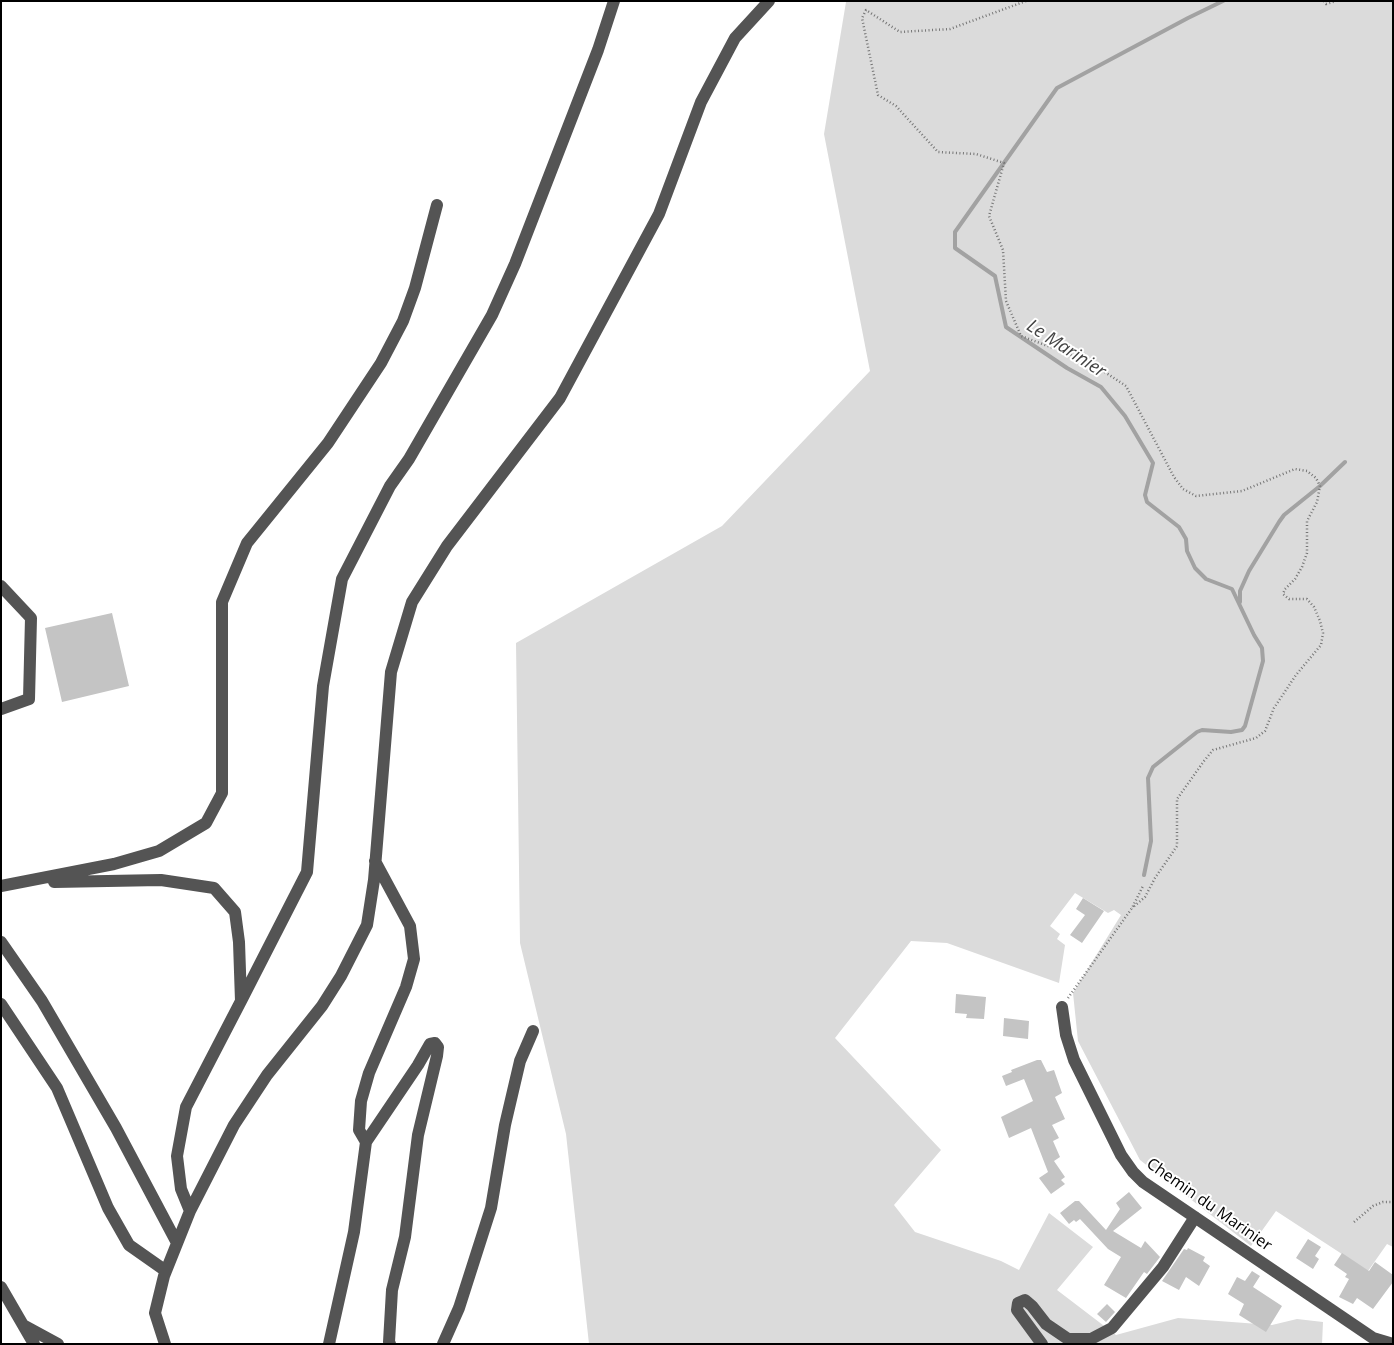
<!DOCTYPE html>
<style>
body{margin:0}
#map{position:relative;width:1394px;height:1345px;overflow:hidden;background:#fff;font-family:"Open Sans",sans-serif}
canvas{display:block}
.frame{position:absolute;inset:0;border:2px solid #000;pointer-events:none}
</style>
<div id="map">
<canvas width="1394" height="1345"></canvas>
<div class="frame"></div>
</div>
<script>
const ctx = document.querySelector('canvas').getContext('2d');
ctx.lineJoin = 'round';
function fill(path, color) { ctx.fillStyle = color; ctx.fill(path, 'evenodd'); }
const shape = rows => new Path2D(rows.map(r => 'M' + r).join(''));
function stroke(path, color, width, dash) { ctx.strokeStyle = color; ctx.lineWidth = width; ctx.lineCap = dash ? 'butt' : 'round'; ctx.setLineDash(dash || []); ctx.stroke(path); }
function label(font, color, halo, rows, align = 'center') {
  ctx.font = font + ' "Open Sans",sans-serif'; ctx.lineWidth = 4; ctx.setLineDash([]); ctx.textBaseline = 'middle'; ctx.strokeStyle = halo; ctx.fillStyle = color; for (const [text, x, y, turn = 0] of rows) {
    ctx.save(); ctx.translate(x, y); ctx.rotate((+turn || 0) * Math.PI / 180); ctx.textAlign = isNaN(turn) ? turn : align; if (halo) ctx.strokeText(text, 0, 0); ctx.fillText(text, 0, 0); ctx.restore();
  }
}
const green = shape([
 [920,1,1393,1,1393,1247,1387,1244,1368,1271,1276,1211,1251,1246,1140,1160,1078,1041,1073,993,1121,915,1114,910,1108,913,1075,893,1050,926,1060,934,1057,939,1065,945,1059,983,947,943,911,941,835,1038,941,1150,894,1205,915,1232,1001,1261,1019,1270,1049,1213,1093,1247,1057,1290,1116,1335,1178,1318,1272,1325,1297,1319,1323,1322,1322,1344,589,1344,566,1134,520,943,516,643,722,526,870,371,824,134,846,2]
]);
const stream = shape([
 [1240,602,1240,591,1249,571,1279,522,1284,515,1320,486,1345,462],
 [1144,875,1151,841,1148,778,1153,767,1197,732,1202,730,1231,732,1242,730,1245,726,1263,661,1262,648,1254,635,1232,589,1206,579,1195,568,1187,551,1186,539,1179,527,1147,502,1145,495,1153,463,1125,416,1101,387,1067,368,1006,327,995,276,955,248,955,232,1057,88,1188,18,1223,1]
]);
const building = shape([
 [112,613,129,686,62,702,45,628],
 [1083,898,1104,911,1082,943,1070,935,1085,915,1076,909],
 [956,994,986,997,984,1019,966,1018,967,1014,955,1013],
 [1004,1018,1029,1021,1028,1039,1003,1036],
 [1037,1060,1041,1060,1047,1072,1054,1070,1062,1093,1055,1097,1065,1119,1052,1125,1059,1138,1053,1141,1060,1157,1054,1161,1065,1177,1061,1180,1065,1184,1051,1194,1039,1178,1048,1172,1031,1128,1009,1138,1001,1117,1033,1101,1024,1079,1006,1086,1002,1076,1012,1072,1011,1070],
 [1129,1192,1142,1208,1113,1231,1141,1248,1145,1241,1160,1257,1147,1274,1144,1272,1126,1298,1104,1285,1121,1257,1108,1249,1080,1219,1076,1222,1074,1220,1069,1224,1060,1213,1075,1201,1079,1201,1106,1230,1120,1209,1116,1203],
 [1308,1239,1321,1247,1315,1256,1319,1259,1313,1269,1296,1258],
 [1188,1248,1205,1257,1203,1261,1210,1266,1199,1286,1186,1277,1179,1290,1162,1281,1184,1249,1187,1250],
 [1342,1253,1369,1271,1375,1262,1393,1275,1393,1282,1373,1309,1357,1298,1353,1304,1339,1297,1349,1279,1345,1277,1347,1274,1334,1265],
 [1252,1271,1260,1276,1253,1287,1282,1306,1266,1332,1239,1315,1244,1304,1228,1294,1237,1277,1245,1281],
 [1107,1304,1115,1312,1106,1322,1097,1314]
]);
const path = shape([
 [1026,1,950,29,900,32,866,10,862,18,878,95,896,106,938,152,976,154,1004,163,989,216,1003,250,1006,301,1021,336,1088,361,1126,386,1174,477,1183,489,1196,496,1242,491,1295,469,1307,471,1316,478,1320,486,1317,502,1307,521,1307,553,1302,567,1295,579,1285,589,1283,594,1289,599,1307,599,1314,607,1320,621,1323,633,1321,645,1296,675,1274,708,1265,731,1256,738,1213,750,1204,761,1177,799,1177,846,1155,878,1145,897,1132,908],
 [1324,1,1326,4,1336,1],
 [1068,998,1132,908,1143,886],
 [1354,1222,1373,1206,1383,1202,1393,1202]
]);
const minor = shape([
 [1,586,31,618,29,699,1,709],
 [54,882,161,880,214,888,235,912,239,942,241,1001,186,1107,177,1156,181,1189,190,1211],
 [1,886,114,864,159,851,206,823,222,793,222,602,247,543,328,443,381,363,403,321,415,288,437,205],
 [1,942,42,1001,116,1128,177,1243],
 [241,1001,307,872,323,686,342,579,390,486,409,459,492,315,515,264,598,50,614,1],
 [1,1004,57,1088,108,1208,129,1245,166,1271],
 [1062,1007,1066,1035,1074,1060,1121,1155,1133,1172,1143,1182,1373,1338,1393,1344],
 [366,1142,359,1130,361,1101,369,1073,406,987,414,959,410,926,375,861],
 [1,1287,34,1344],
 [23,1325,58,1344],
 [165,1344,155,1313,164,1276,190,1211,234,1125,267,1075,322,1006,341,976,367,925,374,880,391,672,412,602,447,546,560,398,659,214,701,102,735,38,769,1],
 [329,1344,354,1232,366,1142,418,1065,430,1044,435,1043,438,1047,437,1056,418,1135,405,1237,392,1290,389,1342,390,1344],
 [443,1344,459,1308,491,1208,505,1125,520,1061,533,1031],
 [1042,1344,1017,1310,1018,1303,1025,1300,1032,1306,1046,1324,1068,1339,1091,1339,1112,1328,1163,1267,1195,1217]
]);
const streetNames = [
 ["Chemin du Marinier",1209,1205,35]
];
const waterNames = [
 ["Le Marinier",1066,349,33]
];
fill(green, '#dbdbdb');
stroke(stream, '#a2a2a2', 4);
fill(building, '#c4c4c4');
stroke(path, '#767676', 2.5, [1, 2.5]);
stroke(minor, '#545454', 12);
label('16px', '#000', '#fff', streetNames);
label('italic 18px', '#434343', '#fff', waterNames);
</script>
